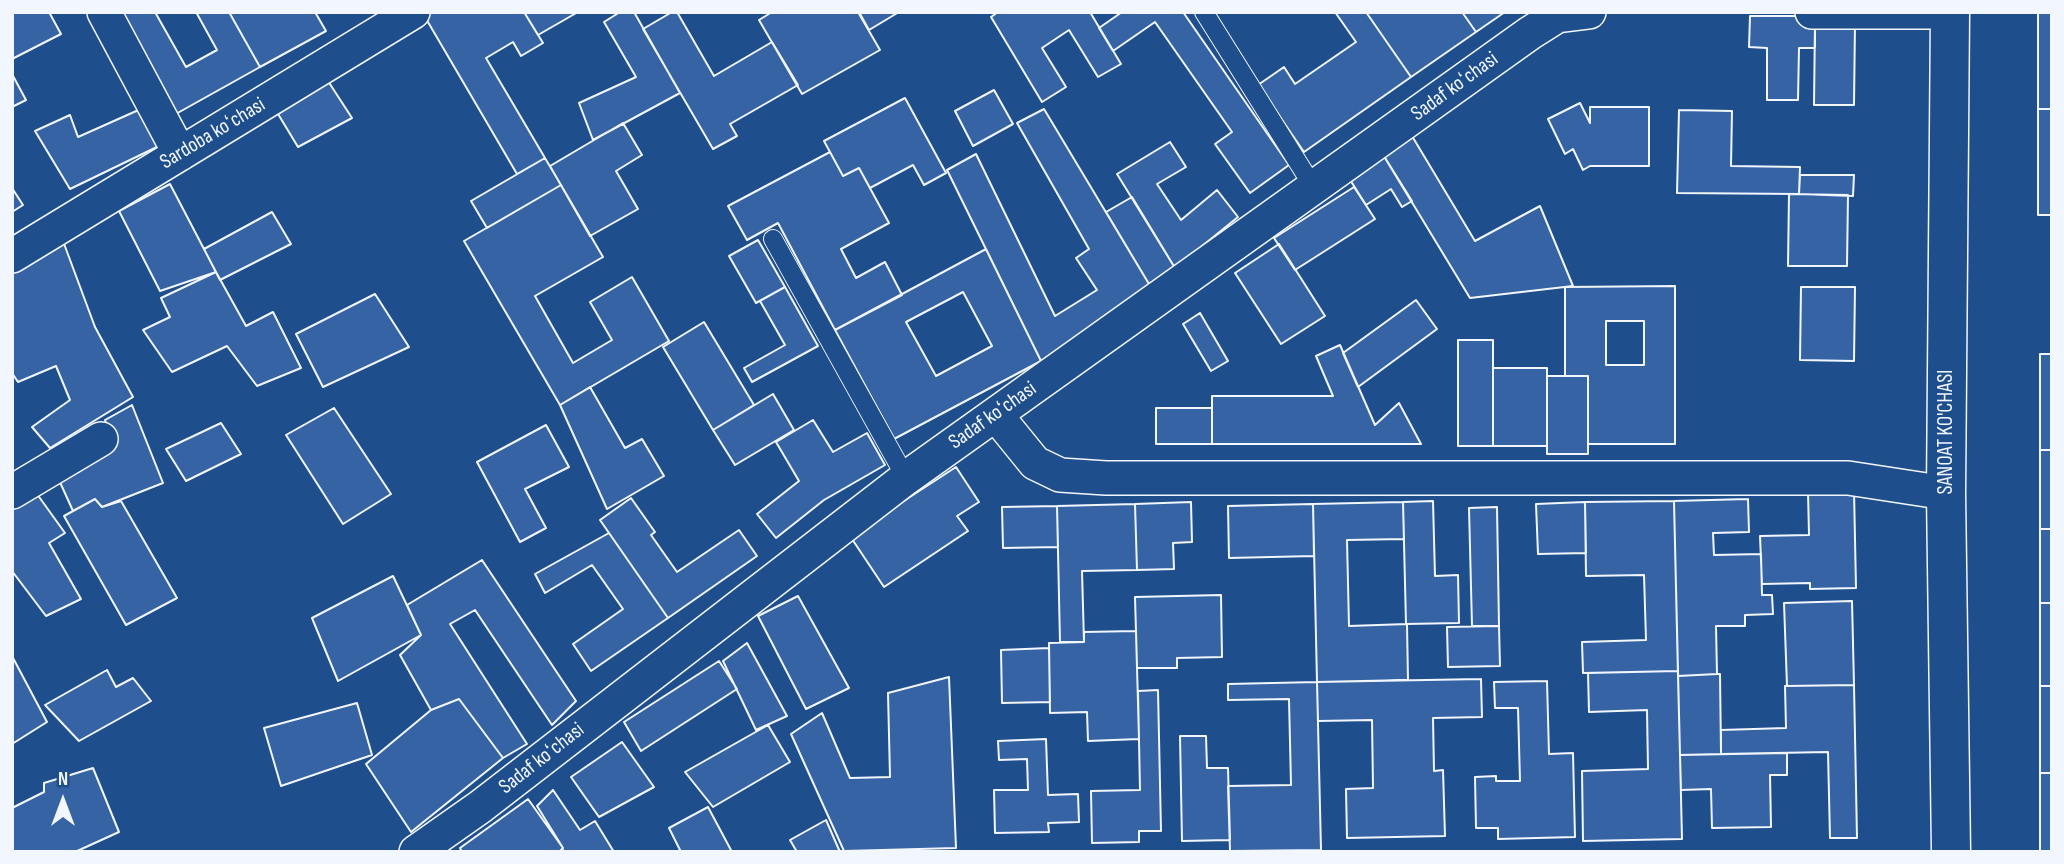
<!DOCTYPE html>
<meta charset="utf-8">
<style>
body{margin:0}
#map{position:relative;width:2064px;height:864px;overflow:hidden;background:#1f4e8c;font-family:"Sofia Sans Condensed",sans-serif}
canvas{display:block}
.frame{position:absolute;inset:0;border:14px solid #f2f6ff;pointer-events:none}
.north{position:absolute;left:28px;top:766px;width:70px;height:70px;-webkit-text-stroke:5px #1f4e8c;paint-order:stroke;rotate:0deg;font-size:19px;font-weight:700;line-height:28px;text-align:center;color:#f2f6ff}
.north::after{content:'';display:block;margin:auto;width:24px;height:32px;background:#f2f6ff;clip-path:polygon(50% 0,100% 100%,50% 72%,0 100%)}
</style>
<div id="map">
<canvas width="2064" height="864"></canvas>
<div class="frame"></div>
<div class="north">N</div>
</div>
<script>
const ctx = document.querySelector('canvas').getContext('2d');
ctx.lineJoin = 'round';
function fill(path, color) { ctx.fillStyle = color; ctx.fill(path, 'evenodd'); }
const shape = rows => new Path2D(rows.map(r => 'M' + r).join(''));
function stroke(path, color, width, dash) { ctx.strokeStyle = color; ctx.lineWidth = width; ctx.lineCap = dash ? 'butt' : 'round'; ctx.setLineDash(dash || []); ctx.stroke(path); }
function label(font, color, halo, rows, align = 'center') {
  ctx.font = font + ' "Sofia Sans Condensed",sans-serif'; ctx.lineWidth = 5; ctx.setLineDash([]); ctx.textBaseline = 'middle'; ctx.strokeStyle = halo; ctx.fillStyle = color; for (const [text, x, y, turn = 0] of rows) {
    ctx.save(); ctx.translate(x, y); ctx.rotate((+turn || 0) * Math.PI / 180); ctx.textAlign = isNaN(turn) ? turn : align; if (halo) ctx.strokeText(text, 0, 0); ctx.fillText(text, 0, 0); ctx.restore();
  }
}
const building = shape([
 [12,12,49,12,61,34,12,59,12,12],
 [118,12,155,12,186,67,217,50,196,12,229,12,260,67,174,115,118,12],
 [229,12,315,12,326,31,260,67,229,12],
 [433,12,524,12,543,43,521,56,513,42,486,58,545,158,517,174,425,17,433,12],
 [524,12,578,12,538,35,524,12],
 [620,12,634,12,680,93,593,140,579,103,636,77,604,22,620,12],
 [672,12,677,12,714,76,772,42,798,85,730,124,737,136,713,149,643,29,672,12],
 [772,12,858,12,880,50,802,94,759,20,772,12],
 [859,12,899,12,869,30,859,12],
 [998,12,1090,12,1121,64,1098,77,1069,30,1042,48,1066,87,1042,102,991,17,998,12],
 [1122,12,1183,12,1289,165,1250,193,1215,144,1232,132,1155,22,1113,51,1099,28,1122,12],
 [1335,12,1366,12,1411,77,1304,152,1258,85,1284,67,1295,84,1356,42,1335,12],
 [1366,12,1462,12,1476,32,1411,77,1366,12],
 [1462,12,1505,12,1476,32,1462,12],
 [2038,12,2052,12,2052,109,2038,109,2038,12],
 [1750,16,1815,16,1815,48,1799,48,1798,100,1767,100,1767,48,1749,47,1750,16],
 [1815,22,1855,23,1854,105,1814,105,1815,22],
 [12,74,26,100,12,107,12,74],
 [328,81,352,118,298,147,275,109,328,81],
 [994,90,1013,124,973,146,955,111,994,90],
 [905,98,946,173,924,185,913,165,870,188,859,168,843,176,824,141,905,98],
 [1580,103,1590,123,1590,107,1649,107,1649,166,1590,166,1583,170,1573,149,1565,154,1548,119,1580,103],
 [143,108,161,145,70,189,35,131,70,115,78,137,143,108],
 [1044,109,1152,289,1076,342,1041,361,947,170,976,154,1055,316,1097,290,1076,258,1089,249,1017,123,1044,109],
 [2038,109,2052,109,2052,215,2038,215,2038,109],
 [1679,110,1732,111,1731,166,1800,167,1799,194,1677,193,1679,110],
 [623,123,642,155,616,171,638,209,590,236,550,166,623,123],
 [1412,136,1475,241,1540,206,1573,286,1470,298,1382,153,1412,136],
 [1170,142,1186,167,1157,184,1181,220,1217,190,1238,217,1175,268,1117,174,1170,142],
 [830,152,843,176,859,168,889,223,841,249,856,278,885,262,902,295,835,330,778,223,747,240,728,206,830,152],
 [1382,153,1412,201,1402,207,1391,189,1366,205,1347,175,1382,153],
 [545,158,561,185,487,228,471,201,545,158],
 [1800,175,1854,175,1853,196,1799,194,1800,175],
 [170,184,216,272,160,291,119,211,170,184],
 [561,185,603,257,535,296,573,363,612,340,590,302,632,277,669,341,560,405,464,241,561,185],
 [1354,187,1375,219,1295,270,1274,238,1354,187],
 [12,188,23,205,12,212,12,188],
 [1789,194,1848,195,1847,266,1788,266,1789,194],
 [1132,197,1175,268,1152,289,1106,212,1132,197],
 [272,212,291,244,220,280,204,249,272,212],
 [758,240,785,287,756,303,729,256,758,240],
 [63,241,95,327,133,397,50,448,32,427,70,400,56,366,18,382,12,373,12,270,63,241],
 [1279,244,1325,316,1281,344,1235,273,1279,244],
 [986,249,1041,361,894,439,835,330,986,249],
 [963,292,992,346,936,376,906,322,963,292],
 [216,272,246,326,273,312,301,368,257,386,227,346,172,372,143,330,170,317,161,298,216,272],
 [1675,286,1675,444,1588,444,1588,376,1565,376,1565,287,1675,286],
 [1606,321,1644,321,1644,365,1606,365,1606,321],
 [785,287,818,346,752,382,744,368,785,345,760,301,785,287],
 [1801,287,1855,287,1854,361,1800,360,1801,287],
 [375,294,409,347,323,387,296,334,375,294],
 [1416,300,1437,329,1358,387,1343,353,1416,300],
 [1200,313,1228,361,1211,371,1183,324,1200,313],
 [704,322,754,405,713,430,663,347,704,322],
 [1458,340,1493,340,1493,446,1458,446,1458,340],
 [1340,345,1375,425,1399,403,1421,444,1212,444,1212,396,1333,396,1316,356,1340,345],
 [2040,354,2052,354,2052,450,2040,450,2040,354],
 [1493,368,1547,368,1547,446,1493,446,1493,368],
 [1547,376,1588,376,1588,454,1547,454,1547,376],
 [590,387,625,448,642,439,664,476,607,509,560,405,590,387],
 [773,394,794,430,735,465,713,430,773,394],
 [132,405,163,483,102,507,95,499,73,511,59,480,114,448,105,420,132,405],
 [334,408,391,494,343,524,286,435,334,408],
 [1156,408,1212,408,1212,444,1156,444,1156,408],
 [813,420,833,452,867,433,885,465,824,500,776,538,757,514,799,481,776,442,813,420],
 [221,423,241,454,186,481,166,449,221,423],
 [546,425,569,467,525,489,546,528,520,542,477,462,546,425],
 [2040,450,2052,450,2052,529,2040,529,2040,450],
 [956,467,979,502,957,516,968,531,884,587,850,536,956,467],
 [1854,490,1856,588,1810,589,1810,583,1762,584,1760,536,1809,535,1808,491,1854,490],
 [37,494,65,533,49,543,81,599,46,616,12,571,12,510,37,494],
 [631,498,655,532,651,535,677,572,739,530,757,556,668,618,600,520,631,498],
 [95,499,102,507,121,501,177,598,126,625,64,516,95,499],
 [1748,499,1749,532,1713,533,1714,555,1761,554,1762,595,1772,595,1773,614,1745,615,1745,626,1716,626,1717,674,1678,676,1674,501,1748,499],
 [1433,501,1435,576,1458,575,1459,623,1406,624,1403,502,1433,501],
 [1674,501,1678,671,1583,673,1582,642,1646,640,1644,575,1586,576,1585,502,1674,501],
 [1191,502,1192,542,1173,543,1174,569,1137,570,1135,504,1191,502],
 [1403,502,1404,539,1347,540,1349,626,1407,624,1408,680,1317,682,1313,504,1403,502],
 [1585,502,1586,553,1538,554,1536,504,1585,502],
 [1135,504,1137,570,1082,571,1084,642,1060,642,1057,506,1135,504],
 [1313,504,1314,556,1229,558,1228,506,1313,504],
 [1057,506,1058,547,1003,548,1002,507,1057,506],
 [1497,507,1499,626,1472,626,1469,508,1497,507],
 [2040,529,2052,529,2052,603,2040,603,2040,529],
 [609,533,668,618,591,671,573,644,623,609,592,565,545,593,535,574,609,533],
 [482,560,576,701,552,725,475,610,450,624,527,744,503,758,459,699,431,710,400,655,421,635,407,605,482,560],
 [393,576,421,635,338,681,312,618,393,576],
 [1221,595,1222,657,1177,658,1177,668,1137,668,1135,597,1221,595],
 [798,596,849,688,806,709,758,616,798,596],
 [1852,601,1854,685,1787,686,1784,603,1852,601],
 [2040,603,2052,603,2052,686,2040,686,2040,603],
 [1499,626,1500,666,1448,667,1447,627,1499,626],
 [1136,631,1139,739,1088,741,1087,712,1050,713,1049,643,1084,642,1084,632,1136,631],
 [747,643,787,716,756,730,723,661,747,643],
 [1049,648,1050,702,1002,703,1001,650,1049,648],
 [12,656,47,722,12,744,12,656],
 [719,661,737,689,641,751,624,722,719,661],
 [107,670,116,687,133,678,151,701,79,741,45,705,107,670],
 [1678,671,1682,839,1583,841,1582,771,1648,769,1647,710,1589,712,1588,673,1678,671],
 [1717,674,1720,674,1721,754,1680,755,1678,676,1717,674],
 [949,677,956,848,844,851,791,734,822,713,850,778,890,777,888,693,949,677],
 [1481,679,1482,717,1433,718,1434,771,1443,770,1445,836,1347,838,1346,789,1373,788,1372,720,1318,721,1317,682,1481,679],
 [1547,681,1549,754,1573,753,1575,837,1498,839,1498,828,1476,828,1475,777,1496,776,1496,781,1520,781,1518,708,1495,708,1494,682,1547,681],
 [1317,682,1321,850,1230,851,1228,786,1291,785,1289,699,1228,700,1228,684,1317,682],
 [1854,685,1857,838,1830,838,1828,752,1721,754,1721,730,1786,728,1785,686,1854,685],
 [2040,686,2052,686,2052,773,2040,773,2040,686],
 [1158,690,1161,831,1139,831,1139,842,1092,843,1091,791,1140,790,1138,691,1158,690],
 [459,699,503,758,411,832,366,764,431,710,459,699],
 [357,703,372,755,281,786,264,728,357,703],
 [768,725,790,762,713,807,685,772,768,725],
 [1180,736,1206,736,1207,768,1228,768,1230,840,1182,841,1180,736],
 [1046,739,1048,795,1078,794,1079,822,1048,823,1049,832,995,833,994,790,1028,790,1027,759,999,760,998,741,1046,739],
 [622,742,654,787,599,817,571,777,622,742],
 [1787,753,1787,775,1770,775,1771,827,1712,828,1711,789,1681,790,1680,755,1787,753],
 [93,768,119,832,75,852,12,852,12,808,44,792,44,783,93,768],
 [2040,773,2052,773,2052,852,2040,852,2040,773],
 [553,790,580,830,595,821,614,852,562,852,563,848,537,806,553,790],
 [528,799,563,848,559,852,462,852,460,848,528,799],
 [708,807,732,852,681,852,669,828,708,807],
 [826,820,840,852,797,852,790,840,826,820]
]);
const service = shape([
 [1204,12,1314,188],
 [773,239,906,478]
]);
const minor = shape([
 [104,12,180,154],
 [1812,12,1950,12],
 [12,256,413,12],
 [996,415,1035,463,1060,475,1106,478,1848,478,1946,493],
 [12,492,101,439],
 [416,852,480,807,906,478,1530,33,1557,16,1589,12]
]);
const secondary = shape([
 [1950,12,1946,493,1951,852]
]);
const streetNames = [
 ["Sadaf koʻchasi",1455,87,-36],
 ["Sardoba koʻchasi",213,134,-31],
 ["Sadaf koʻchasi",993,416,-35],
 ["SANOAT KO'CHASI",1947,432,-90],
 ["Sadaf koʻchasi",542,759,-38]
];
fill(building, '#3563a3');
stroke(building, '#f2f6ff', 2);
stroke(service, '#f2f6ff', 20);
stroke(minor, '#f2f6ff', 36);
stroke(secondary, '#f2f6ff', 41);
stroke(service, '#1f4e8c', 18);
stroke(minor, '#1f4e8c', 33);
stroke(secondary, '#1f4e8c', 38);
label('21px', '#f2f6ff', '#1f4e8c', streetNames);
</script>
